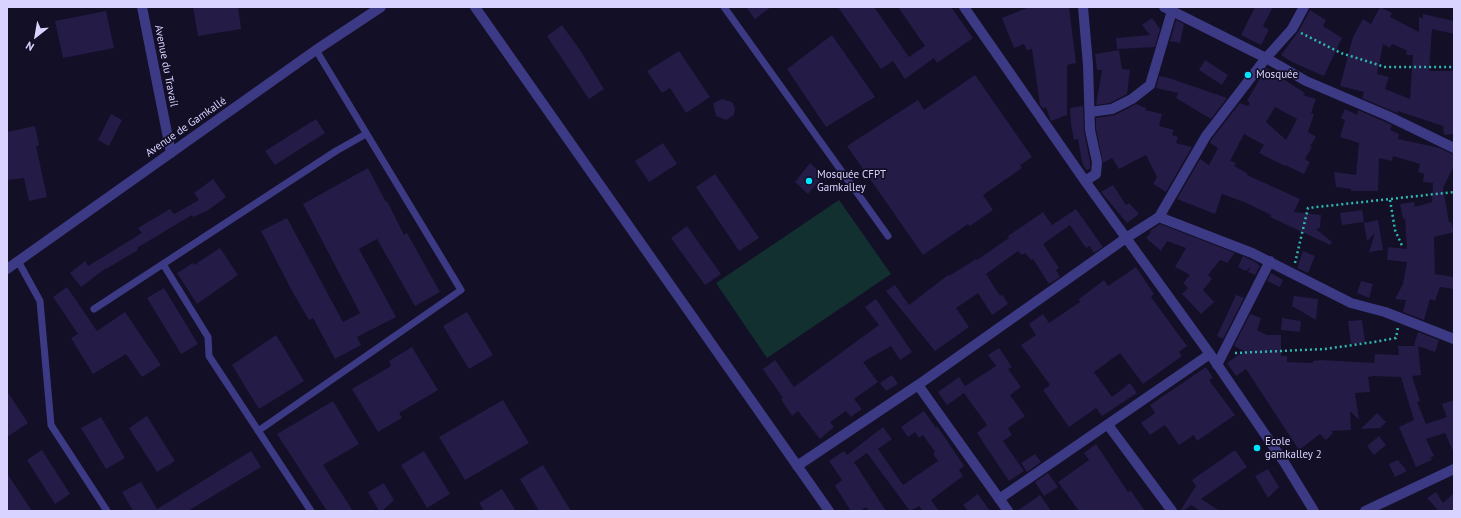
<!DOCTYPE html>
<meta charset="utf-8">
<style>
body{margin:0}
#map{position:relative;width:1461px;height:518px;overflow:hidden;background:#130f26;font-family:"PT Sans",sans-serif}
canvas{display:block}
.frame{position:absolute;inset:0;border:8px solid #d9d4ff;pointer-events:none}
.north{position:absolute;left:16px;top:16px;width:40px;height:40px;-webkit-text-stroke:3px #130f26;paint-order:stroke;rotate:211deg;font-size:11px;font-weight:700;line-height:16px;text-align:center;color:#d9d4ff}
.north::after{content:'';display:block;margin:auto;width:14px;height:18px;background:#d9d4ff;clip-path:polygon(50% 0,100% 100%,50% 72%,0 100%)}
</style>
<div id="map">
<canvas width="1461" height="518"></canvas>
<div class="frame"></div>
<div class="north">N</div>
</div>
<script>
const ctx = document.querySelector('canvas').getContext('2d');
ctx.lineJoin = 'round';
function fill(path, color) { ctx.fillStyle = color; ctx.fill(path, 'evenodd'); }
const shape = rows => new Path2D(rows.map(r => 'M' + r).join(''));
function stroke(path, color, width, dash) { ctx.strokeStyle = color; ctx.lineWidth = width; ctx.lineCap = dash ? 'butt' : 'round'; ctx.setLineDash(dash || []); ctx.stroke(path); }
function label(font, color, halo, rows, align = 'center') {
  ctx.font = font + ' "PT Sans",sans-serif'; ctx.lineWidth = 3.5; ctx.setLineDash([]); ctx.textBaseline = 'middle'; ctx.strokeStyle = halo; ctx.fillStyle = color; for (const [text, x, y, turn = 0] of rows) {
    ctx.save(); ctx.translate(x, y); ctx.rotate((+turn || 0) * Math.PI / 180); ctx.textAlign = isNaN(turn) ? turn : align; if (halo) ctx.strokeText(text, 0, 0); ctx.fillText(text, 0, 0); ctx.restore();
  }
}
const green = shape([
 [839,200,891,274,767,358,716,283]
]);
const building = shape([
 [193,7,238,7,241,29,198,36],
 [746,7,771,7,755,19],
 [838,7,874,7,909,57,925,46,898,7,951,7,973,38,937,63,934,58,905,79,893,61,881,69],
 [1029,7,1069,7,1076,63,1067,65,1067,115,1051,121,1046,107,1043,109,1040,105,1032,49,1027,50,1024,44,1014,48,1002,18],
 [1255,7,1273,7,1263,26,1269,30,1261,45,1241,35],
 [1380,7,1392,13,1390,17,1419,32,1419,17,1423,18,1423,14,1454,21,1454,34,1432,29,1429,71,1454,71,1454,134,1444,135,1443,126,1398,111,1397,113,1362,98,1364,92,1340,86,1353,37,1363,19,1371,24],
 [1383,44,1390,48,1392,44,1406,50,1407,55,1413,55,1410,99,1385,89,1389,77,1377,74],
 [1310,10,1326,20,1323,26,1342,38,1324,76,1292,62,1281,55,1298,32],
 [106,11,114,48,63,58,55,21],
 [1152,18,1160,29,1155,47,1117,49,1116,38,1150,35,1142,25],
 [1176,20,1184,24,1180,43,1170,41],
 [562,25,582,53,604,89,589,99,547,36],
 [832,35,875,97,826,127,787,69],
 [1119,50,1122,69,1130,70,1127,94,1110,103,1096,105,1102,70,1097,70,1095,54],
 [679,51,710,97,686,113,670,88,662,93,647,71],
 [1205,60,1228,75,1222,85,1199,70],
 [1266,68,1305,93,1303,95,1316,99,1311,113,1314,114,1308,132,1316,137,1310,146,1312,147,1305,159,1310,162,1304,174,1285,165,1285,166,1259,153,1264,145,1244,134,1230,161,1236,163,1234,166,1247,173,1247,175,1300,199,1294,212,1321,215,1320,228,1316,229,1332,242,1330,245,1270,217,1271,215,1244,202,1222,194,1215,214,1177,199,1200,159,1209,165,1218,148,1210,143,1211,140,1240,103,1248,106,1250,103,1247,101],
 [1275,107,1297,119,1286,140,1266,122],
 [975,75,1032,157,1020,165,1022,168,983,195,993,210,970,226,968,224,923,255,847,146,918,100,924,110],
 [1159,76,1169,78,1227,98,1211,119,1176,98,1178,93,1156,88],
 [722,99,732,102,735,108,734,115,726,120,716,116,713,103],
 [1136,104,1146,108,1145,110,1162,114,1159,126,1174,130,1172,135,1178,137,1176,143,1192,147,1166,192,1153,184,1157,177,1146,155,1119,169,1112,158,1103,163,1096,129,1096,118,1115,115],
 [1083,106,1084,131,1090,162,1090,169,1086,170,1082,162,1078,139,1074,140,1071,124,1070,108],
 [1345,109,1357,115,1358,110,1392,125,1390,130,1399,134,1398,139,1440,148,1454,155,1454,166,1443,188,1449,222,1451,222,1454,232,1434,237,1435,274,1454,277,1454,289,1440,287,1435,301,1430,299,1424,320,1403,312,1406,300,1395,299,1403,284,1407,262,1387,260,1388,247,1406,249,1407,247,1405,218,1403,219,1400,204,1414,202,1415,207,1432,202,1433,183,1423,182,1424,174,1418,172,1420,164,1393,156,1392,161,1379,158,1378,191,1351,191,1351,189,1336,187,1334,172,1356,175,1359,143,1340,137,1345,120,1341,118],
 [111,114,122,120,109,146,98,140],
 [316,119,325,133,275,165,265,151],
 [35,126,39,145,36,146,47,197,29,201,24,178,7,180,7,132],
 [663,143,677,164,649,182,635,161],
 [810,163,824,175,808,194,795,182],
 [368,168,386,202,387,201,404,235,407,233,440,292,415,306,377,239,359,249,396,317,357,337,361,345,335,359,313,318,309,320,292,291,261,231,287,218,343,322,360,313,303,204],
 [715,174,759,238,739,251,696,187],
 [213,179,226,197,207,211,193,217,192,215,137,248,138,250,106,269,106,268,81,287,70,273,85,261,88,266,142,233,138,228,170,209,174,214,199,200,194,193],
 [1113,185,1126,205,1129,203,1139,214,1127,223,1101,192],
 [1076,209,1103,247,1094,253,1090,246,1086,248,1070,225,1043,244,1059,268,1056,270,1060,277,1049,284,1033,259,1031,260,1025,253,1022,255,1018,251,986,274,1000,296,1002,294,1008,304,992,315,978,293,956,308,969,327,935,351,886,291,895,285,909,305,948,275,949,276,976,259,977,260,1009,238,1008,236,1043,212,1052,225],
 [1362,210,1364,222,1342,225,1340,213],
 [1378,220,1383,250,1369,252,1375,233,1367,241,1364,223],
 [1160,224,1235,253,1227,263,1220,260,1208,275,1212,279,1203,290,1214,302,1201,314,1182,294,1188,288,1183,283,1190,275,1175,267,1186,248,1167,241,1161,251,1146,238,1151,232,1150,231],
 [687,226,721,274,705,285,671,238],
 [220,248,238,275,197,304,177,273,193,263,194,265],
 [1303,251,1315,256,1308,273,1297,268],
 [1243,256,1255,262,1260,266,1255,275,1248,272,1251,267,1246,271,1238,267],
 [1136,267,1154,294,1151,297,1187,346,1179,352,1182,356,1143,384,1120,353,1094,372,1112,397,1130,383,1137,393,1102,416,1096,408,1069,427,1043,390,1050,385,1021,345,1036,335,1029,324,1043,314,1049,323,1080,302,1079,299,1104,280,1108,286],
 [1271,273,1283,280,1280,287,1267,281],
 [1361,281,1373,284,1369,298,1357,293],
 [67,287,97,331,125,312,161,365,142,377,126,354,93,374,71,338,78,334,53,297],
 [164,288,198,344,181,354,147,298],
 [1236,295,1244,298,1223,339,1217,336],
 [1294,296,1318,299,1316,320,1292,306],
 [876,299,912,352,900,360,891,346,863,362,878,382,854,399,862,409,851,417,846,411,830,422,834,427,820,439,798,411,792,416,781,399,783,398,763,369,775,360,794,387,879,325,865,307],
 [467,312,493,355,469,369,443,326],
 [1250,314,1261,318,1257,330,1267,335,1281,335,1281,356,1287,356,1287,362,1313,363,1313,361,1321,360,1374,363,1375,354,1399,355,1398,346,1416,346,1414,345,1418,332,1439,340,1435,352,1418,346,1421,375,1412,376,1420,401,1417,402,1426,424,1447,417,1442,404,1454,400,1454,453,1445,433,1426,439,1434,456,1430,458,1432,460,1416,467,1399,427,1414,420,1401,377,1373,376,1368,377,1370,392,1355,393,1359,420,1350,411,1351,430,1331,431,1333,433,1326,440,1320,434,1299,450,1246,369,1236,376,1227,363,1244,351,1234,346],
 [1282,318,1301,321,1300,332,1281,330],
 [1362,320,1365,342,1351,344,1348,321],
 [276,335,304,381,259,409,232,365],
 [412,347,438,390,399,413,402,418,378,432,352,389,391,366,389,361],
 [999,348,1012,367,1008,369,1021,387,1010,395,1025,416,1008,428,1012,435,1003,441,1024,471,1009,481,977,433,987,425,964,393,947,405,938,392,959,377,965,386,996,366,988,355],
 [1206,367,1213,378,1209,380,1235,415,1197,441,1194,435,1179,445,1165,425,1150,435,1141,423,1155,413,1150,405],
 [892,375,898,384,886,391,880,383],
 [7,391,28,423,7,437],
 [503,400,529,443,465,480,439,437],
 [333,401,359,444,323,465,353,511,327,511,277,434],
 [924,411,936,428,937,426,964,466,959,470,963,476,931,500,939,511,923,511,919,506,910,511,867,453,854,462,886,511,869,511,866,507,860,511,851,511,835,486,842,480,829,461,844,451,847,455,883,427,892,439,878,449,903,485,938,461,933,454,935,452,923,435,919,438,915,432,908,437,901,427],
 [1377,413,1386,422,1380,428,1361,429],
 [147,416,175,461,157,472,129,428],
 [101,417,125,458,106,469,81,428],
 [1379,436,1386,445,1374,455,1367,446],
 [1096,444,1128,492,1131,491,1145,511,1079,511,1058,482,1089,460,1084,453],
 [42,450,70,494,55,504,27,460],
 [1235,450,1247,467,1201,499,1220,511,1200,511,1191,505,1183,511,1180,511,1196,486,1192,480],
 [251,451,261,467,188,511,133,511,122,492,141,482,157,509],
 [424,451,450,494,427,508,401,465],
 [1035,454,1041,462,1027,472,1021,463],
 [1398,460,1407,471,1395,477,1389,464],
 [543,465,571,511,539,511,520,479],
 [1268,469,1279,487,1268,498,1255,476],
 [7,473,32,511,7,511],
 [1048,473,1058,487,1044,496,1035,482],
 [384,483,394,500,382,511,379,511,368,492],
 [502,489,516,511,484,511,479,503],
 [1436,492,1443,503,1454,493,1454,511,1435,511,1437,509,1427,498],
 [978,494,990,511,968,511,963,505],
 [1040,495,1051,511,1017,511]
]);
const path = shape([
 [1301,33,1341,53,1385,67,1454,67],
 [1390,200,1395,230,1403,248],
 [1295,263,1308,208,1454,192],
 [1235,353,1325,349,1374,342,1396,338,1398,327]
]);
const service = shape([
 [724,7,888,236],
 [18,261,40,301,51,425,107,511],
 [163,264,208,337,209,356,311,511],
 [94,309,336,151,366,134],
 [258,431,461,290,316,50]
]);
const minor = shape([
 [142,7,171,153],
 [475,7,829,511],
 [964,7,1085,181,1210,354,1284,462,1314,511],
 [1083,7,1088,65,1090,130,1097,162,1096,174,1085,181],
 [1173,7,1172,11,1266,58,1306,81,1388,116,1454,148],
 [1090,112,1112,109,1132,99,1150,85,1172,11,1164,7],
 [1159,217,1252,253,1351,303,1385,312,1454,339],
 [7,269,316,50,381,7],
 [1217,365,1270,261],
 [918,385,1126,238,1159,217,1206,136,1266,58,1292,29,1304,7],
 [1108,425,1172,511],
 [797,466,918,385,1008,511],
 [999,499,1210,354],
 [1365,511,1454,469]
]);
const markers = [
 [1248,75,4,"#00e5ff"],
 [809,181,4,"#00e5ff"],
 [1257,448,4,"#00e5ff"]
];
const streetNames = [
 ["Avenue du Travail",166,66,79],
 ["Avenue de Gamkallé",186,127,-35]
];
const poiNames = [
 ["Mosquée",1256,75],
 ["Mosquée CFPT",817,175],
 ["Gamkalley",817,188],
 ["Ecole",1265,442],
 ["gamkalley 2",1265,455]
];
fill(green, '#12302f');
fill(building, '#241b47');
stroke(path, '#2fb8b0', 2.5, [2, 3]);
stroke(service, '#3d3a85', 7);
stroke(minor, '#3d3a85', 10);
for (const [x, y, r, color] of markers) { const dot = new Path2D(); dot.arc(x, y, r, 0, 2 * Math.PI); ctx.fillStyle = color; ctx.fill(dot); stroke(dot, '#130f26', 1.5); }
label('11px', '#d9d4ff', '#130f26', streetNames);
label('11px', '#d9d4ff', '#130f26', poiNames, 'left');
</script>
